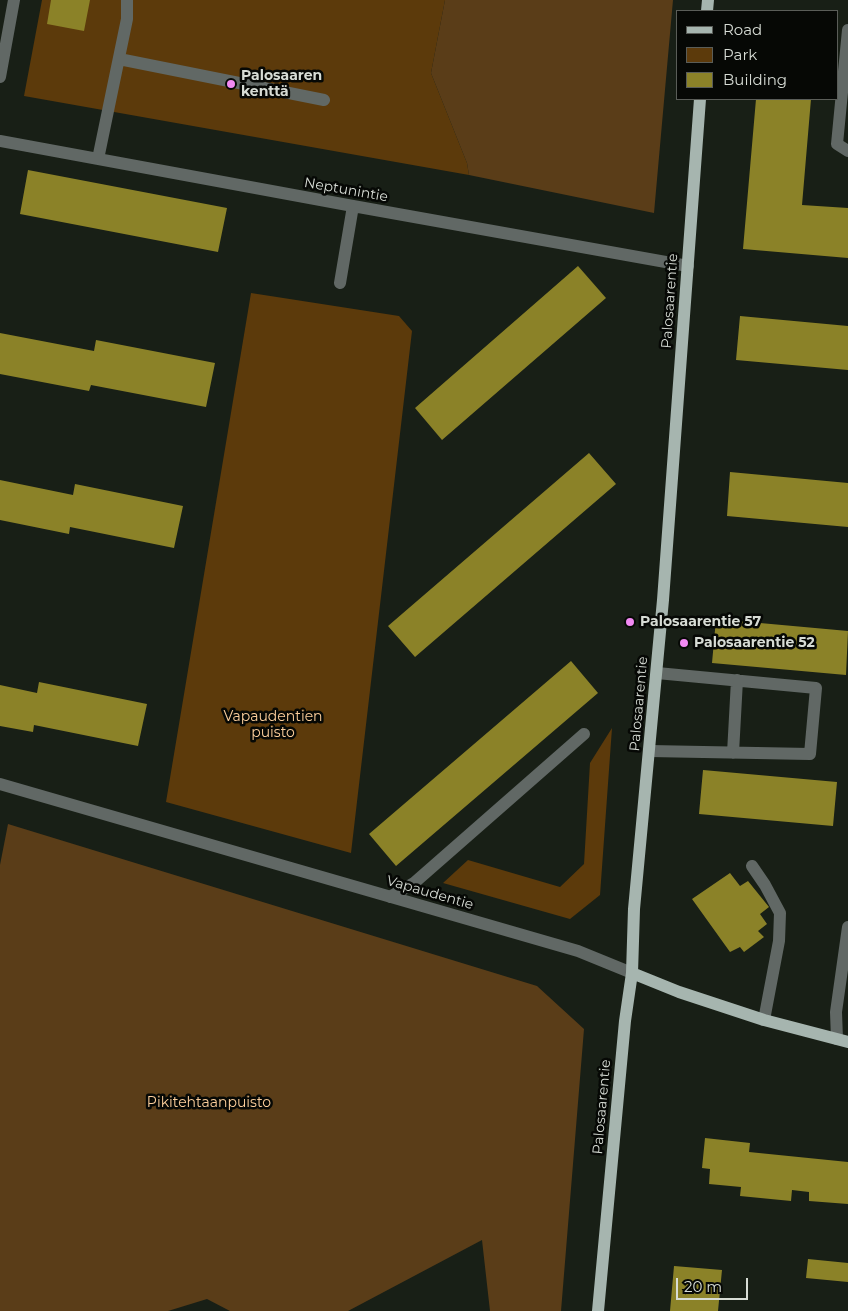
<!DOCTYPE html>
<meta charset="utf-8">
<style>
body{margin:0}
#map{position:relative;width:848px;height:1311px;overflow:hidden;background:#181f16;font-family:Montserrat,sans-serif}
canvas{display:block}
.legend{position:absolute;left:676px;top:10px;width:162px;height:90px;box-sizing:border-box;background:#060805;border:1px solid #5a5d58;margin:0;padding:6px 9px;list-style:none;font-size:15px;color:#d7dcd5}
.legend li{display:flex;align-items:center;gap:10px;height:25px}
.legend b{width:25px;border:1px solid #5a5d58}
.scale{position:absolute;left:676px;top:1278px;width:72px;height:22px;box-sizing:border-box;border:2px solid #d7dcd5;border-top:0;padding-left:6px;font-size:15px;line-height:18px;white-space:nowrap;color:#d7dcd5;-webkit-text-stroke:4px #060805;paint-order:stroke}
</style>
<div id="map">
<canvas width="848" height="1311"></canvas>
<ul class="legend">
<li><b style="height:6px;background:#a6b5af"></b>Road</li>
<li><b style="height:14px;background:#5c3a0b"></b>Park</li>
<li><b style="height:14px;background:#8b8228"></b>Building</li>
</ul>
<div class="scale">20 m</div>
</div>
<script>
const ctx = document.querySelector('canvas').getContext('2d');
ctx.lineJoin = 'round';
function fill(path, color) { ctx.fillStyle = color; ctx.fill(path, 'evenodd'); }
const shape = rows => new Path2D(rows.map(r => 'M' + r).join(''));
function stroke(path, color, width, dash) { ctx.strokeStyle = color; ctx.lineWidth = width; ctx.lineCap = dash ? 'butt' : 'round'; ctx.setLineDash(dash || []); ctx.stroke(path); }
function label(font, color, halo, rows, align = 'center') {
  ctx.font = font + ' Montserrat,sans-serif'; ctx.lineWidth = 5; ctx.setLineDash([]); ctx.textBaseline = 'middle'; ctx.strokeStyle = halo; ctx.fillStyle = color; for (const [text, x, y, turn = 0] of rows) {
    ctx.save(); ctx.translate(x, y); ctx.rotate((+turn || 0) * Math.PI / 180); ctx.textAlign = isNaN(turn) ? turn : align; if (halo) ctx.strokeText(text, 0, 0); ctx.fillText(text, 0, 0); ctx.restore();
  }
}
const green = shape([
 [42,0,445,0,431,73,467,163,469,175,24,96],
 [251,293,399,316,412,331,351,853,166,802],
 [612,728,600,895,570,919,443,883,468,860,560,887,584,864,590,763]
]);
const forest = shape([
 [445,0,673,0,654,213,469,175,467,163,431,73],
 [8,824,537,986,584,1029,561,1311,490,1311,482,1240,348,1311,230,1311,207,1299,168,1311,0,1311,0,865]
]);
const building = shape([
 [51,0,90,0,84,31,47,24],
 [756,99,811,99,802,205,848,208,848,258,743,249],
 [28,170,227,208,218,252,20,214],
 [578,266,606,298,442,440,415,408],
 [740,316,848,326,848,370,736,360],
 [0,333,94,351,96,340,215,363,206,407,91,385,89,391,0,374],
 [589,453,616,484,415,657,388,626],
 [730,472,848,483,848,527,727,516],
 [0,480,73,495,75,484,183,506,174,548,70,527,69,534,0,520],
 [716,619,848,631,846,675,712,663],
 [571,661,598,693,396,866,369,834],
 [39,682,147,704,138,746,34,725,33,732,0,726,0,685,37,693],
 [703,770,837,782,833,826,699,814],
 [730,873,740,886,748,881,769,907,760,914,767,924,758,931,764,937,744,952,740,947,730,952,692,899],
 [705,1138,750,1143,749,1152,848,1162,848,1204,809,1201,809,1192,792,1190,791,1201,740,1196,741,1187,709,1184,710,1169,702,1168],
 [808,1259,848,1263,848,1282,806,1278],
 [674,1266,722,1270,718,1311,670,1311]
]);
const minor = shape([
 [848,30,837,144,848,151],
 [119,59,324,100],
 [0,77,14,0],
 [0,141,353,206,688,266],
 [98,159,127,19,127,0],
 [340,283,353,206],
 [650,751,810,754,816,688,657,673],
 [733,753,737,680],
 [0,784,578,951,632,973],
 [752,866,765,885,780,913,779,941,764,1020],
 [390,897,414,883,584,734],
 [837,1039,836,1012,848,927]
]);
const major = shape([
 [707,11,708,0],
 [632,973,679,992,764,1020,848,1042],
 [598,1311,625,1021,632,973,634,909,663,600,700,99]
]);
const markers = [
 [231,84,5,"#f28af3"],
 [630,622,5,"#f28af3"],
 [684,643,5,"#f28af3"]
];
const poiNames = [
 ["Palosaaren",241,76],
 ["kenttä",241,92],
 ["Palosaarentie 57",640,622],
 ["Palosaarentie 52",694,643]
];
const streetNames = [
 ["Neptunintie",346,190,10],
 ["Palosaarentie",670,301,-86],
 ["Palosaarentie",639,704,-85],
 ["Vapaudentie",430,893,16],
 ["Palosaarentie",602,1107,-85]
];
const parkNames = [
 ["Vapaudentien",273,717],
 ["puisto",273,733],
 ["Pikitehtaanpuisto",209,1103]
];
fill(green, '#5c3a0b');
fill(forest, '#5a3d18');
fill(building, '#8b8228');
stroke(minor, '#616865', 12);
stroke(major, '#a6b5af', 12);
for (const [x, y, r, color] of markers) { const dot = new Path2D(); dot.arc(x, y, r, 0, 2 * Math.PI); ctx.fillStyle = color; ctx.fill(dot); stroke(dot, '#060805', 2); }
label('bold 14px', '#d7dcd5', '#060805', poiNames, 'left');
label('14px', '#d7dcd5', '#060805', streetNames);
label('14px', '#fdcf9c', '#060805', parkNames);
</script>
